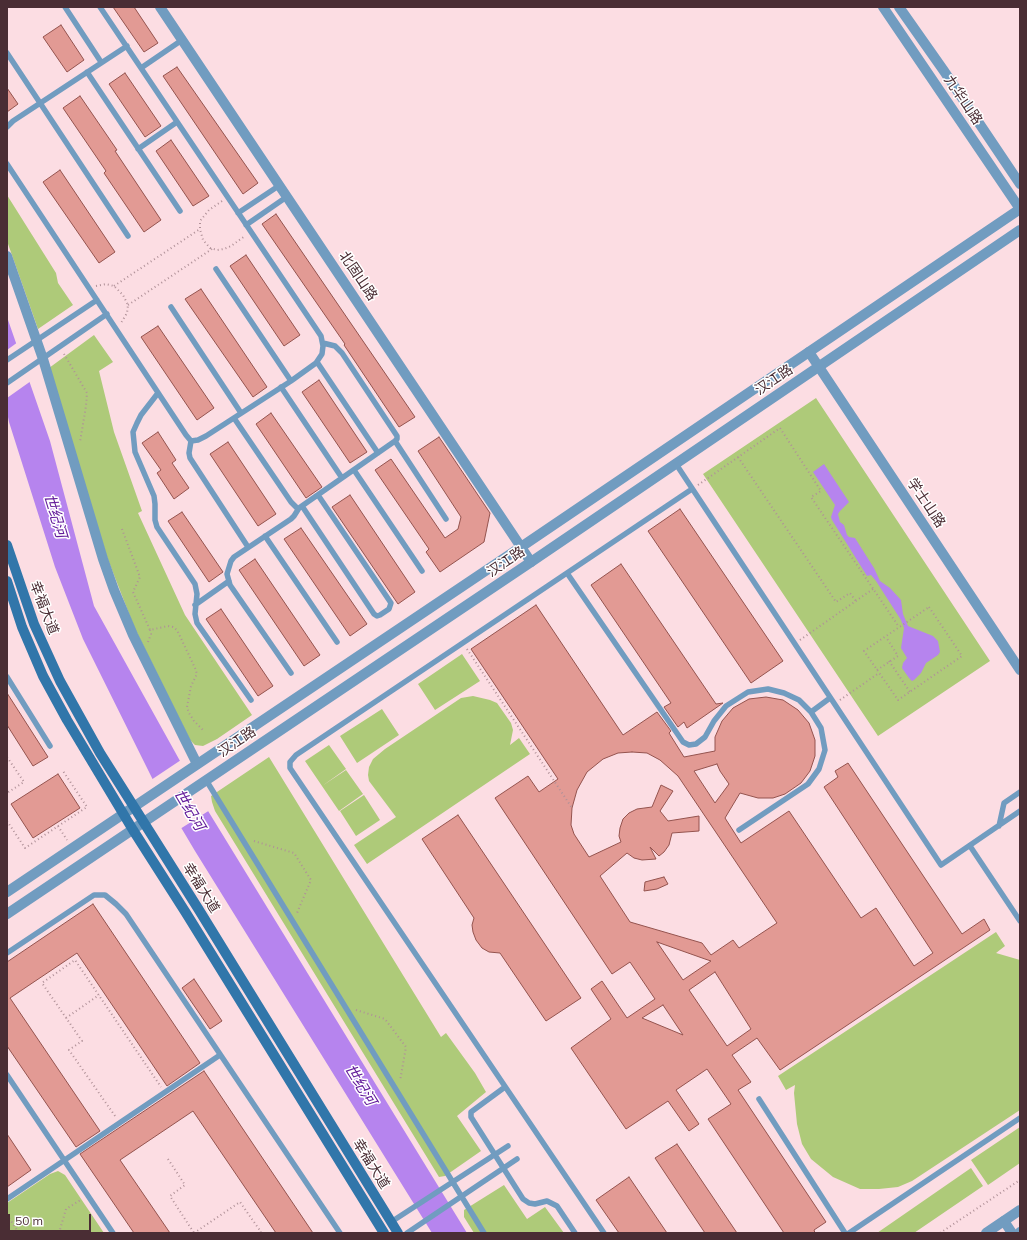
<!DOCTYPE html>
<meta charset="utf-8">
<style>
body{margin:0}
#map{position:relative;width:1027px;height:1240px;overflow:hidden;background:#fcdde3;font-family:Mulish,sans-serif}
canvas{display:block}
.frame{position:absolute;inset:0;border:8px solid #4a2d34;pointer-events:none}
.scale{position:absolute;left:8px;top:1214px;width:83px;height:18px;box-sizing:border-box;border:2px solid #4a2d34;border-top:0;padding-left:5px;font-size:12px;line-height:14px;white-space:nowrap;color:#4a2d34;-webkit-text-stroke:3px #fff;paint-order:stroke}
</style>
<div id="map">
<canvas width="1027" height="1240"></canvas>
<div class="frame"></div>
<div class="scale">50 m</div>
</div>
<script>
const ctx = document.querySelector('canvas').getContext('2d');
ctx.lineJoin = 'round';
function fill(path, color) { ctx.fillStyle = color; ctx.fill(path, 'evenodd'); }
const shape = rows => new Path2D(rows.map(r => 'M' + r).join(''));
function stroke(path, color, width, dash) { ctx.strokeStyle = color; ctx.lineWidth = width; ctx.lineCap = dash ? 'butt' : 'round'; ctx.setLineDash(dash || []); ctx.stroke(path); }
function label(font, color, halo, rows, align = 'center') {
  ctx.font = font + ' Mulish,"Noto Sans SC",sans-serif'; ctx.lineWidth = 3; ctx.setLineDash([]); ctx.textBaseline = 'middle'; ctx.strokeStyle = halo; ctx.fillStyle = color; for (const [text, x, y, turn = 0] of rows) {
    ctx.save(); ctx.translate(x, y); ctx.rotate((+turn || 0) * Math.PI / 180); ctx.textAlign = isNaN(turn) ? turn : align; if (halo) ctx.strokeText(text, 0, 0); ctx.fillText(text, 0, 0); ctx.restore();
  }
}
const green = shape([
 [7,195,56,273,58,283,73,305,38,329,7,241],
 [94,335,113,362,99,371,114,432,142,511,138,513,185,615,252,715,217,739,203,746,195,745,190,740,135,629,107,557,49,368],
 [816,398,990,661,878,736,703,474],
 [462,654,480,681,435,710,418,684],
 [473,696,490,700,497,703,511,723,513,730,510,745,519,738,530,754,367,864,354,845,396,817,369,781,368,775,369,767,373,759,385,749,461,698],
 [382,709,399,735,357,763,340,736],
 [329,745,346,769,322,786,305,761],
 [269,757,441,1037,446,1033,475,1073,486,1092,457,1116,481,1151,445,1176,439,1177,215,811,212,802,211,796],
 [346,770,363,794,339,811,322,786],
 [364,795,380,820,356,836,340,811],
 [996,932,1005,946,996,953,1020,960,1020,1110,912,1181,898,1187,879,1189,860,1189,833,1177,811,1159,802,1144,797,1124,794,1093,795,1085,786,1090,778,1076],
 [1020,1127,1020,1163,988,1185,971,1160],
 [971,1168,983,1186,914,1233,877,1233],
 [58,1171,65,1175,104,1233,7,1233,7,1203,50,1174],
 [504,1185,527,1219,545,1207,564,1233,474,1233,464,1217,464,1210]
]);
const water = shape([
 [7,317,50,441,94,606,205,806,467,1233,432,1233,195,851,154,782,83,639,55,567,9,422,7,412],
 [824,464,849,502,840,511,838,514,840,522,844,525,847,535,849,537,855,538,874,568,880,581,890,588,901,600,903,614,908,626,933,636,938,641,940,652,938,655,926,663,921,673,914,680,912,681,909,678,902,668,903,663,907,658,901,648,904,628,901,620,876,581,871,575,867,576,832,520,831,517,835,505,813,472]
]);
const pier = shape([
 [18,342,31,381,7,398,7,350],
 [181,760,210,810,180,829,151,780]
]);
const building = shape([
 [113,7,134,7,158,43,144,52,113,7],
 [61,25,84,60,67,72,43,37,61,25],
 [177,67,258,183,243,194,163,76,177,67],
 [125,73,161,126,145,137,109,84,125,73],
 [7,88,18,104,7,112,7,88],
 [80,96,117,150,115,151,161,220,144,232,104,173,106,171,63,108,80,96],
 [171,140,209,196,193,206,156,151,171,140],
 [60,170,115,252,99,263,43,182,60,170],
 [276,214,415,417,399,427,344,345,345,344,262,224,276,214],
 [246,255,300,335,284,346,230,266,246,255],
 [201,289,267,387,253,397,185,299,201,289],
 [158,326,214,408,197,420,141,337,158,326],
 [319,380,367,452,350,463,302,392,319,380],
 [271,413,322,487,306,498,256,424,271,413],
 [158,432,176,460,172,463,189,488,174,499,157,473,161,470,142,443,158,432],
 [439,437,490,513,484,542,440,572,426,552,429,549,375,470,391,459,445,538,458,529,461,517,418,451,439,437],
 [228,442,276,514,258,526,210,454,228,442],
 [350,495,415,592,398,604,332,507,350,495],
 [680,509,783,661,751,683,648,531,680,509],
 [182,512,223,572,209,582,168,521,182,512],
 [301,528,367,624,350,636,284,539,301,528],
 [255,559,320,655,304,666,239,570,255,559],
 [621,564,716,704,723,703,687,728,684,722,678,727,664,707,671,703,591,585,621,564],
 [536,605,623,735,657,712,671,731,669,733,684,757,715,751,715,737,722,721,733,708,749,699,766,697,783,700,798,710,809,723,815,740,815,756,810,771,801,783,785,794,773,798,758,798,740,793,725,818,741,843,789,811,861,918,876,908,914,966,933,953,824,787,838,777,835,771,848,763,962,934,984,919,990,930,780,1070,757,1038,732,1055,751,1082,738,1090,826,1222,814,1230,815,1233,784,1233,708,1119,731,1104,707,1069,676,1090,699,1124,689,1131,668,1101,626,1129,571,1048,611,1019,591,989,602,981,627,1018,655,999,630,962,612,974,495,798,528,776,539,792,558,779,471,649,536,605],
 [632,752,647,753,660,760,678,776,777,923,739,948,733,940,711,955,702,943,630,922,600,876,627,853,634,858,642,860,656,859,650,847,659,856,664,852,669,845,672,833,699,831,699,816,668,821,660,811,673,791,661,785,652,807,637,809,629,813,623,819,620,828,619,836,621,842,589,857,574,834,571,825,572,808,577,790,587,772,603,759,618,753,632,752],
 [717,764,720,771,729,784,715,803,694,771,717,764],
 [657,942,705,959,711,961,683,980,657,942],
 [715,972,751,1029,727,1046,689,990,715,972],
 [663,1005,683,1035,642,1018,663,1005],
 [221,609,273,686,258,696,206,619,221,609],
 [7,693,48,757,33,766,7,725,7,693],
 [58,774,80,808,33,838,11,804,58,774],
 [458,815,581,998,546,1021,500,953,489,952,482,948,476,940,473,932,472,925,474,918,422,839,458,815],
 [664,877,668,884,657,889,644,891,645,882,664,877],
 [93,904,200,1063,167,1086,77,953,10,998,100,1131,76,1147,7,1046,7,962,93,904],
 [194,979,222,1021,210,1029,182,988,194,979],
 [204,1071,253,1144,313,1233,276,1233,193,1111,120,1160,170,1233,134,1233,80,1154,204,1071],
 [7,1134,31,1170,7,1187,7,1134],
 [677,1144,737,1233,705,1233,655,1158,677,1144],
 [629,1177,667,1233,619,1233,596,1200,629,1177]
]);
const path = shape([
 [222,201,209,210,200,221,200,229,203,240,210,248,217,250,224,249,231,246,245,236],
 [96,286,106,284,114,286,123,295,128,305,127,313,121,323],
 [114,286,200,229],
 [128,305,212,249],
 [64,354,87,393,86,406,80,442],
 [738,457,836,602,850,593,856,601],
 [698,485,780,428,821,491,811,497,899,627],
 [122,529,140,577,133,592,150,630,168,626,173,627,177,630,195,668,197,674,191,686,187,707,189,713,194,721,203,730],
 [929,607,962,656,898,700,864,651,929,607],
 [800,640,873,589],
 [148,642,151,634,150,630],
 [467,649,572,808],
 [889,661,910,692],
 [877,670,898,656,886,637],
 [840,700,879,673],
 [7,757,24,782,7,793],
 [7,821,25,848,87,807,63,771],
 [58,826,67,840],
 [254,841,294,853,311,880,297,913],
 [356,1010,385,1019,406,1047,400,1081],
 [66,1018,99,995],
 [115,1116,69,1050,82,1041,42,983,75,960,161,1087],
 [168,1159,185,1185,170,1196,194,1233],
 [7,1215,19,1233],
 [59,1233,66,1209,82,1199],
 [194,1233,240,1202,261,1232,260,1233],
 [940,1233,1020,1180]
]);
const service = shape([
 [65,7,101,62],
 [7,53,128,236],
 [141,68,182,40],
 [87,72,180,211],
 [7,127,13,121,127,46],
 [138,149,177,122],
 [7,164,186,435,191,441,198,440,206,436,291,381,316,363,322,354,323,346,321,336,100,7],
 [238,213,280,185],
 [246,225,288,196],
 [216,269,291,381],
 [171,307,241,413],
 [7,360,97,300],
 [317,362,378,453],
 [7,383,107,314],
 [281,387,342,478],
 [158,393,141,415,137,423,133,432,135,452,154,496,155,504,155,520,157,527,195,584,197,594,195,614,197,623,251,700],
 [234,418,291,502,297,508,299,508,395,441,397,439,397,436,342,353,335,346,323,343],
 [191,441,189,453,190,458,248,547],
 [395,441,446,519],
 [676,464,941,865,1020,811],
 [354,470,422,571],
 [302,506,374,614,377,616,380,615,389,609,391,603,318,495],
 [265,536,337,642],
 [567,573,683,742,689,745,696,744,705,737,714,721,726,706,748,692,768,689,784,693,799,700,811,712,821,728,825,750,819,769,808,784,739,830],
 [195,605,229,581],
 [291,673,230,585,227,574,231,561,234,557,291,519,294,516,299,508],
 [7,677,50,746],
 [811,712,830,698],
 [206,780,484,1233],
 [999,826,1004,803,1020,792],
 [970,846,1020,921],
 [7,953,94,895,105,895,116,904,126,914,340,1233],
 [7,1075,113,1233],
 [505,1087,471,1112,471,1117,523,1199,529,1203,535,1204,547,1201,557,1206,575,1233],
 [759,1099,845,1233],
 [7,1199,220,1055],
 [391,1222,508,1146],
 [407,1233,517,1159],
 [604,1233,290,768,290,762,296,755,692,489],
 [849,1233,1020,1118]
]);
const minor = shape([
 [160,7,531,562],
 [7,256,43,359,103,559,114,590,133,635,197,764],
 [809,352,1020,670],
 [1004,1221,1012,1233]
]);
const tertiary = shape([
 [883,7,1020,209],
 [899,7,944,71,1020,184],
 [7,892,521,547,1020,209],
 [7,914,531,562,1020,230],
 [986,1233,1020,1210],
 [1019,1233,1020,1232]
]);
const secondary = shape([
 [7,545,34,624,60,681,100,753,199,910,398,1233],
 [7,581,22,627,43,676,67,720,133,830,186,913,384,1233]
]);
const streetNames = [
 ["九华山路",963,100,56],
 ["北固山路",358,276,56],
 ["汉江路",774,380,-34],
 ["学士山路",926,503,56],
 ["汉江路",506,562,-34],
 ["幸福大道",44,608,69],
 ["汉江路",237,742,-34],
 ["幸福大道",201,888,58],
 ["幸福大道",371,1164,58]
];
const waterNames = [
 ["世纪河",55,516,73],
 ["世纪河",189,810,59],
 ["世纪河",360,1085,58]
];
fill(green, '#aeca79');
fill(water, '#b684ee');
fill(pier, '#fcdde3');
fill(building, '#e29a94');
stroke(building, '#94534e', 1);
stroke(path, '#b09198', 2, [1, 3]);
stroke(service, '#719cc0', 5.5);
stroke(minor, '#719cc0', 10);
stroke(tertiary, '#719cc0', 10);
stroke(secondary, '#3176aa', 10);
label('14px', '#4a2d34', '#fff', streetNames);
label('italic 15px', '#631c9a', '#fff', waterNames);
</script>
